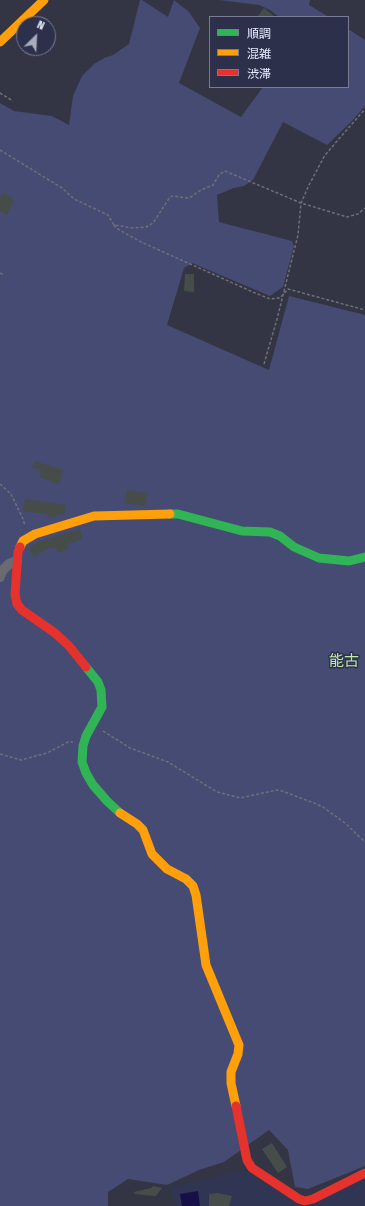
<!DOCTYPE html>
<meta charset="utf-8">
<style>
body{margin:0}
#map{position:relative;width:365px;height:1206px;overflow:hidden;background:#333544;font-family:"Fira Sans Condensed","Noto Sans JP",sans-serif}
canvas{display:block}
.legend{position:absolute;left:209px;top:16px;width:140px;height:72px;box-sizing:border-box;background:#2c304b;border:1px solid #787b93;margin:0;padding:5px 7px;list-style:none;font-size:12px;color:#e9ecfe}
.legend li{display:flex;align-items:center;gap:8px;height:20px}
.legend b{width:20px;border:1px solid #787b93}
.north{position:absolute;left:16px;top:16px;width:40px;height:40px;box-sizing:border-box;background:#2c304b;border:1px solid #787b93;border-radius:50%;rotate:24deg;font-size:11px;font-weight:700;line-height:16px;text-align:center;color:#e9ecfe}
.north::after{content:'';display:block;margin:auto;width:14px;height:18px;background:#a9acbd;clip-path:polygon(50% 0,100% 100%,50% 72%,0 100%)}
</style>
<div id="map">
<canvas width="365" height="1206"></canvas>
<ul class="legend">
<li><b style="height:5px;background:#30b455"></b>順調</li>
<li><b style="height:5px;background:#ff9f0a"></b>混雑</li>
<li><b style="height:5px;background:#e5322d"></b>渋滞</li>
</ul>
<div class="north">N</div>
</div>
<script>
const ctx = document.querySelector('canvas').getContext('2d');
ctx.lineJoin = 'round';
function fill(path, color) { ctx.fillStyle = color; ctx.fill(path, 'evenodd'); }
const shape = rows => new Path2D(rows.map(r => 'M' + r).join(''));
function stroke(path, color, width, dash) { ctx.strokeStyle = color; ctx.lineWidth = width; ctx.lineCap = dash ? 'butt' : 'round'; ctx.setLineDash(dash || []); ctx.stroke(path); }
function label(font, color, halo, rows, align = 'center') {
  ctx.font = font + ' "Fira Sans Condensed","Noto Sans JP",sans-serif'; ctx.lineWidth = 3; ctx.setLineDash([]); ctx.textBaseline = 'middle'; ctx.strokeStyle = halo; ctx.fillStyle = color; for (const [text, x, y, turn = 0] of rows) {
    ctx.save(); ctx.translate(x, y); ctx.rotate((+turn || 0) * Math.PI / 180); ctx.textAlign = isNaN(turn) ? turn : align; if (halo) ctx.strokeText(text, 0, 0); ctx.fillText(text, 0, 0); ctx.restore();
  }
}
const built = shape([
 [243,1170,301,1204,365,1177,365,1206,175,1206,171,1187]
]);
const green = shape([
 [140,0,142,0,168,17,174,0,189,12,200,28,179,83,241,117,263,87,348,87,348,29,365,40,365,106,351,122,327,145,283,122,253,180,244,186,234,188,217,195,219,222,292,241,294,246,283,287,270,296,192,263,184,268,167,325,269,370,289,296,365,315,365,1166,308,1189,295,1187,288,1150,269,1130,224,1162,199,1170,167,1185,128,1179,108,1192,108,1206,0,1206,0,103,14,111,52,116,69,125,73,96,82,76,94,64,104,58,113,55,129,44],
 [219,0,310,0,309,5,329,17,279,17,270,10,259,5]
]);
const water = shape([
 [198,1191,200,1206,182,1206,180,1194]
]);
const building = shape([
 [264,8,275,17,257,17],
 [2,193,13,198,12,200,14,201,7,215,0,211,0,198],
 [185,274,194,274,194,292,184,291],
 [35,461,63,470,59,484,39,477,41,470,32,467],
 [127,490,147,494,145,506,125,503],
 [25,499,66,505,64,515,56,514,57,518,46,516,47,514,23,511],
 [80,529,83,539,67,544,69,549,58,553,56,547,52,549,51,547,34,557,29,548,38,542],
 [272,1143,287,1167,278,1173,262,1149],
 [153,1186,162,1188,156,1196,134,1194,134,1192,151,1188],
 [217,1193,232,1196,229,1206,209,1206,209,1194]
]);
const path = shape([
 [0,93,13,101],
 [0,150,62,188,74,199,108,215,114,225,132,228,146,227,153,223,170,197,173,196,187,198,191,197,199,191,213,185,219,175,225,171,301,203,347,217,358,214,365,208],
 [114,225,116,228,141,242,255,293,270,299,280,298,288,289,365,310],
 [0,273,4,275],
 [264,364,277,319,298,235,301,203,309,185,325,155,365,109],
 [0,484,11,494,23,519,25,526],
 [103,731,130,748,168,762,217,792,240,798,277,790,282,791,314,803,323,807,345,823,365,842],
 [0,754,21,760,47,753,68,742,73,742]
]);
const street = shape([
 [0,577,2,571,9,564,17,561]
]);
const fast = shape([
 [170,514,178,514,242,531,270,532,280,536,294,547,319,558,349,561,365,557],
 [86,667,98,682,101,690,102,707,86,736,83,746,82,762,86,773,93,785,107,801,120,813]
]);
const slow = shape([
 [0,42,44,0],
 [20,547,23,541,35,534,94,516,170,514],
 [120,813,137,824,143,830,152,854,167,869,186,879,193,886,196,895,206,965,239,1045,238,1054,231,1072,231,1083,236,1106]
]);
const jam = shape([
 [20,547,18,552,15,594,17,604,22,610,55,633,69,646,86,667],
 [236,1106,247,1160,252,1168,299,1199,305,1201,313,1199,365,1173]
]);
const quarterNames = [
 ["能古",344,662]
];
fill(built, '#303554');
fill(green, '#454b73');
fill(water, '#151146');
fill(building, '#464d49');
stroke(path, '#6e6f77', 1.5, [3, 2]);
stroke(street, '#6a6b72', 10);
stroke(fast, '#30b455', 9);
stroke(slow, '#ff9f0a', 9);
stroke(jam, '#e5322d', 9);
label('15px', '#c0e8a4', '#2c304b', quarterNames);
</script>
